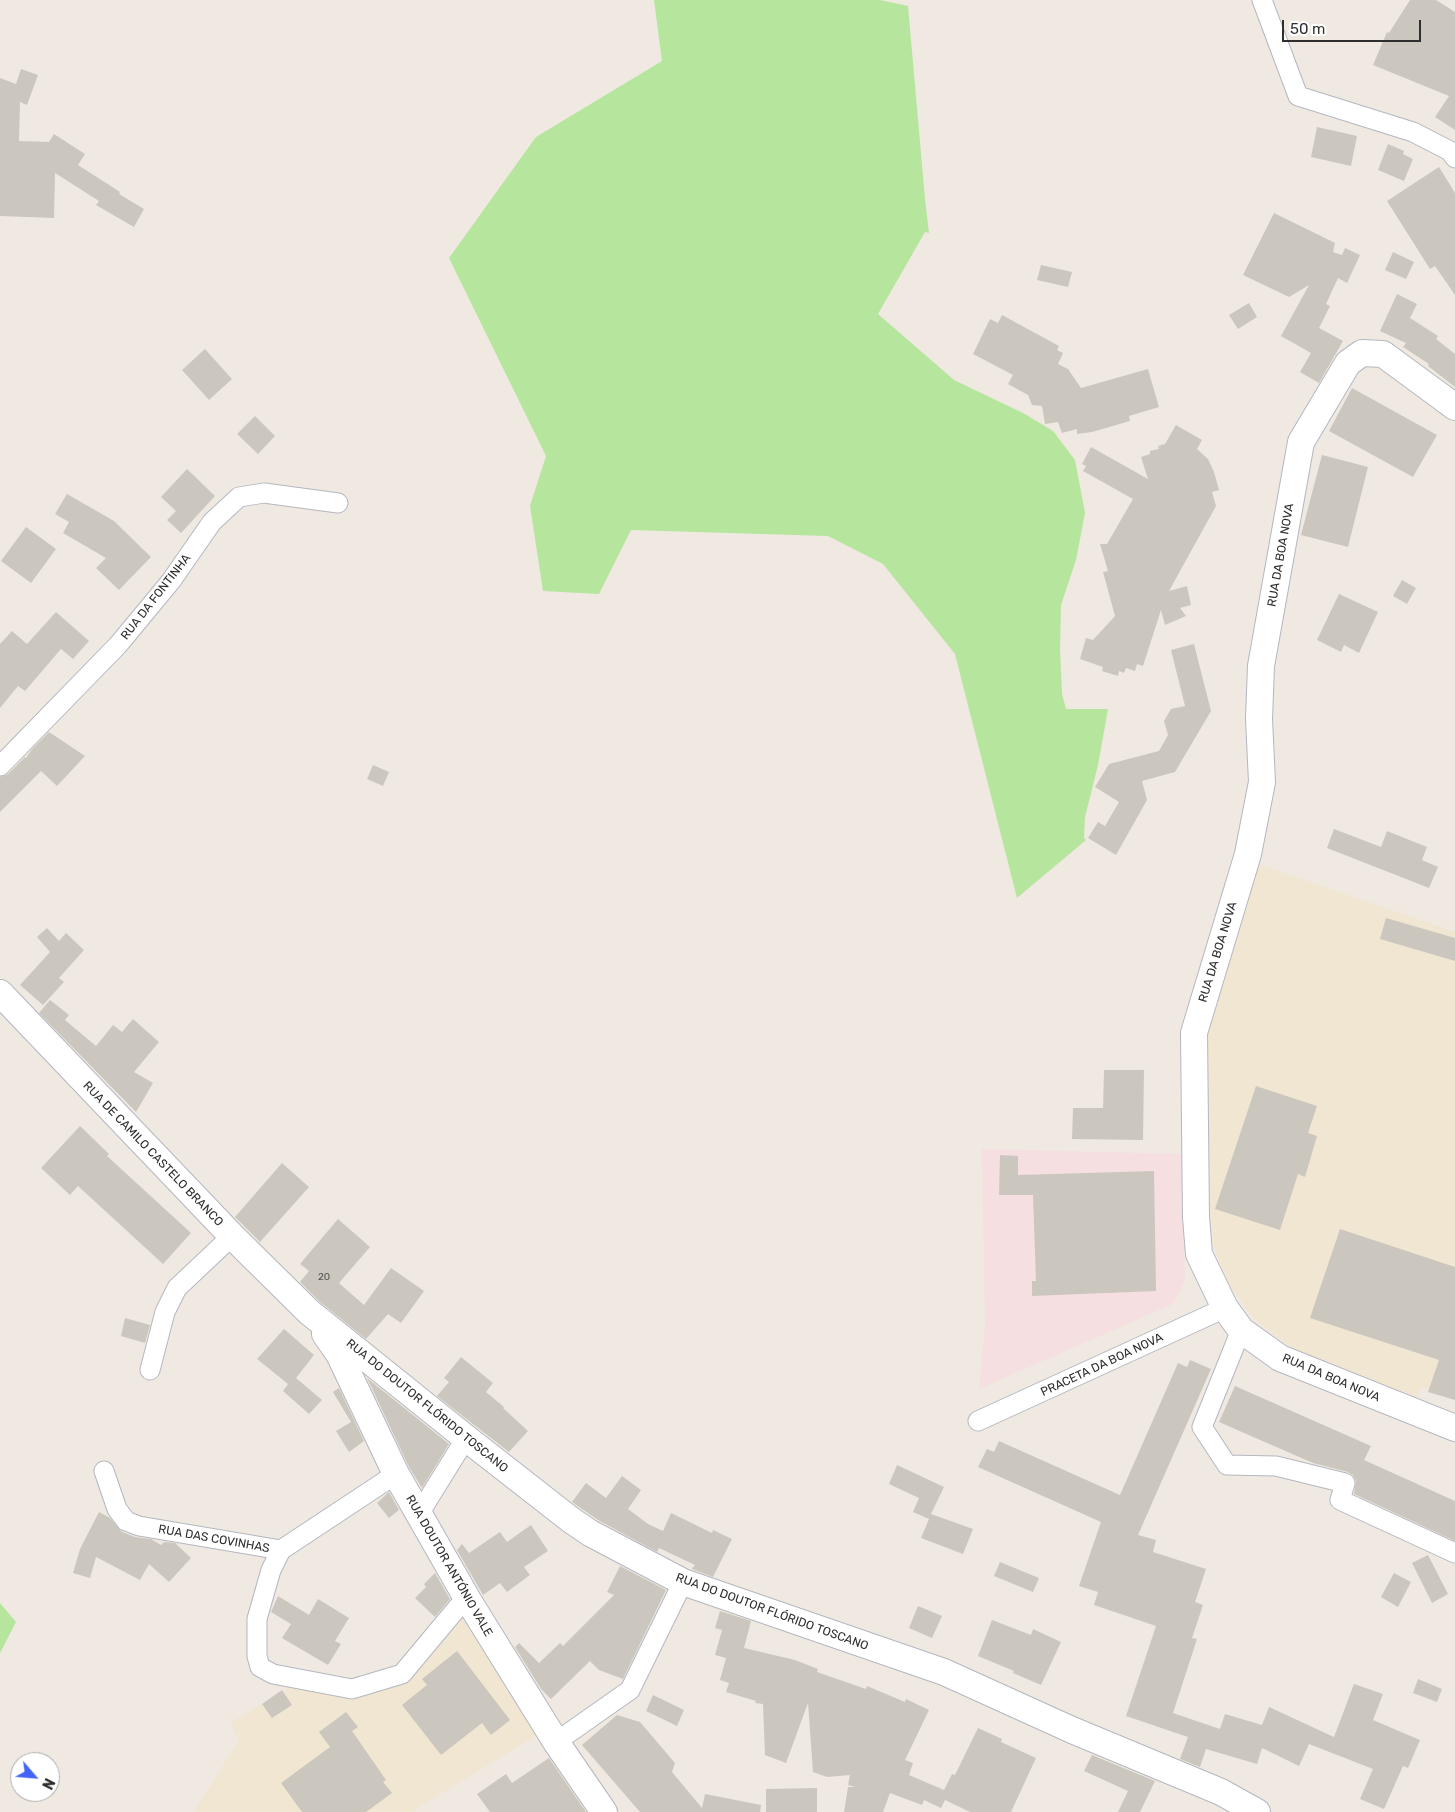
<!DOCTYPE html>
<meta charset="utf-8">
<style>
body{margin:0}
#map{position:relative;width:1455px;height:1812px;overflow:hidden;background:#efe9e1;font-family:Rubik,sans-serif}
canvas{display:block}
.north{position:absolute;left:10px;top:1752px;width:50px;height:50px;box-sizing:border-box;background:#fff;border:1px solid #ababab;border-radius:50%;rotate:117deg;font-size:14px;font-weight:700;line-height:20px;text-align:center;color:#2e2e2e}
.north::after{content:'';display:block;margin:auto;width:18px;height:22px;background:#4264fb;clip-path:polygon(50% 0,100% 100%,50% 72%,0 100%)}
.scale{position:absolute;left:1282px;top:20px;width:139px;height:22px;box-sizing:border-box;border:2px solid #2e2e2e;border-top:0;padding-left:6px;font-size:15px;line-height:18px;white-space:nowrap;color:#2e2e2e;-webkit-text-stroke:4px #fff;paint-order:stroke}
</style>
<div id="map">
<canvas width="1455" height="1812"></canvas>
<div class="north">N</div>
<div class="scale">50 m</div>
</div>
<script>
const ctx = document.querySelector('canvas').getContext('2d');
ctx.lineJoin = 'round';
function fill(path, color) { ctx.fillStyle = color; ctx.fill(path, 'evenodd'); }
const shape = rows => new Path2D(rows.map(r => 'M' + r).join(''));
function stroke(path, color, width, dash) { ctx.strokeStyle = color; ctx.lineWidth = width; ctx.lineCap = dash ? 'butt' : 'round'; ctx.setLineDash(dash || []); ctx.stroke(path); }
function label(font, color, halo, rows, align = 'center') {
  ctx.font = font + ' Rubik,sans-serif'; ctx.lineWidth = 4; ctx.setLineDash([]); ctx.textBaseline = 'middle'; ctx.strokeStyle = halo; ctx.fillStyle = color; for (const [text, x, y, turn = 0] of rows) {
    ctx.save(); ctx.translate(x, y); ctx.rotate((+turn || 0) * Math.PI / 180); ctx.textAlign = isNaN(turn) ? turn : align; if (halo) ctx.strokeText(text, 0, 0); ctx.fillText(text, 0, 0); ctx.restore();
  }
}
const education = shape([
 [1258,864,1455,932,1455,1398,1422,1387,1416,1398,1297,1350,1282,1341,1254,1319,1227,1281,1211,1239,1204,1030],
 [467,1616,542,1732,411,1812,196,1812,195,1810,239,1740,230,1723,291,1687,352,1698,409,1681,455,1625,462,1618]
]);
const medical = shape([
 [982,1149,1182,1154,1185,1281,1173,1304,979,1389,985,1326]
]);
const green = shape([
 [654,0,880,0,908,6,925,199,929,233,925,232,878,314,954,380,1025,414,1053,431,1075,460,1085,513,1076,560,1061,605,1060,649,1062,694,1066,709,1108,709,1098,765,1085,817,1084,838,1086,840,1017,898,955,654,883,564,828,536,631,530,599,594,543,591,530,506,546,456,449,258,536,137,662,61],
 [0,1603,16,1622,0,1653]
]);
const building = shape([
 [1410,0,1436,0,1455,12,1455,130,1435,117,1449,96,1373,65,1387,32,1389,33],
 [21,69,38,75,27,105,20,102,19,141,49,142,54,134,85,154,78,165,120,192,119,194,144,209,134,227,96,205,99,201,55,173,54,218,0,216,0,78,16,84],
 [1317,127,1357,136,1351,166,1311,157],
 [1388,144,1404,151,1403,154,1413,159,1404,181,1378,170],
 [1439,167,1455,193,1455,295,1435,266,1430,269,1387,201],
 [1274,213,1335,243,1333,252,1342,255,1345,248,1360,255,1347,283,1338,278,1326,304,1330,306,1319,328,1343,341,1319,383,1300,372,1311,353,1281,336,1309,285,1289,297,1243,275],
 [1393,252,1414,262,1406,279,1385,270],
 [1041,265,1072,272,1068,287,1037,280],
 [1397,294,1417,304,1410,318,1438,336,1436,339,1455,354,1455,387,1428,366,1429,364,1403,347,1406,343,1380,331],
 [1249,303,1257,317,1238,329,1229,315],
 [1002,315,1059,346,1057,350,1063,353,1058,364,1068,369,1081,388,1148,369,1159,407,1129,416,1130,421,1092,432,1077,434,1077,429,1062,433,1058,422,1045,424,1042,406,1032,405,1028,395,1008,384,1013,375,973,354,990,319,998,323],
 [205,349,232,379,209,400,182,370],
 [1352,388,1437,435,1413,477,1329,431],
 [255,416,275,436,258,454,237,434],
 [1176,425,1202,440,1197,449,1208,459,1214,472,1219,490,1212,492,1216,506,1169,591,1187,586,1191,605,1180,608,1186,616,1165,625,1161,610,1143,666,1137,664,1135,671,1126,668,1124,673,1119,671,1118,676,1102,671,1103,667,1080,659,1086,638,1093,640,1115,616,1103,572,1108,571,1100,544,1107,544,1133,499,1083,471,1086,466,1082,464,1091,447,1148,479,1141,457,1150,454,1150,451,1159,449,1158,446,1165,444],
 [1322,455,1368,467,1348,547,1301,535],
 [187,469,215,496,181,533,167,520,176,511,161,497],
 [67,494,114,521,151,557,119,590,96,568,106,558,63,533,69,522,55,514],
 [26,527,56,549,31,583,1,561],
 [1402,580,1416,588,1407,604,1393,596],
 [1339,594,1378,612,1359,653,1344,645,1341,652,1317,640],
 [56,612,89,641,73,659,61,649,25,691,18,686,0,708,0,644,12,631,27,644],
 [1194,644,1211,711,1175,772,1142,781,1147,800,1116,855,1088,838,1098,822,1105,826,1119,802,1095,787,1109,764,1159,751,1168,735,1164,721,1171,709,1185,706,1171,650],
 [49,732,85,756,57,786,41,771,0,812,0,777,8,774,25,757,26,758,32,749],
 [373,765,389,772,383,786,367,779],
 [1334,829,1381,847,1387,831,1427,847,1422,860,1438,867,1429,888,1327,848],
 [1386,918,1455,938,1455,961,1380,939],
 [47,928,59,941,66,933,84,950,59,978,64,982,43,1005,20,985,50,952,37,937],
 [50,1000,69,1015,65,1020,96,1046,113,1025,122,1032,133,1019,159,1042,134,1072,153,1083,136,1112,39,1013],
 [1104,1070,1144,1070,1143,1140,1072,1139,1073,1108,1103,1108],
 [1256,1086,1317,1106,1308,1133,1317,1136,1305,1177,1298,1174,1280,1230,1215,1209],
 [80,1126,109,1154,107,1156,191,1233,163,1264,78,1186,70,1195,41,1168],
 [1000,1155,1018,1156,1018,1175,1154,1171,1156,1291,1032,1296,1032,1281,1036,1281,1033,1195,999,1195],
 [282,1163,309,1187,260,1242,235,1217],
 [338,1219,370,1247,339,1283,364,1305,391,1268,424,1291,401,1323,388,1314,366,1339,319,1301,300,1282,309,1271,300,1264],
 [1340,1229,1455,1267,1455,1400,1428,1392,1439,1360,1310,1318],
 [125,1318,150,1325,145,1343,121,1336],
 [284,1329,314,1355,296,1378,322,1400,309,1414,283,1391,288,1384,257,1359],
 [461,1357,493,1383,486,1392,504,1407,503,1408,528,1431,509,1452,437,1396,449,1382,444,1378],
 [1190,1360,1211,1369,1138,1535,1156,1540,1153,1552,1206,1569,1195,1602,1203,1605,1192,1638,1197,1639,1173,1713,1220,1729,1225,1714,1262,1725,1269,1707,1334,1737,1354,1684,1383,1694,1373,1720,1420,1740,1408,1768,1403,1766,1384,1809,1360,1799,1373,1769,1309,1744,1299,1766,1262,1748,1257,1764,1206,1749,1200,1767,1180,1759,1188,1737,1126,1716,1156,1626,1094,1605,1098,1592,1079,1586,1101,1522,978,1467,987,1449,994,1452,999,1441,1120,1495,1178,1363,1187,1367],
 [367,1378,449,1444,422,1488,409,1467],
 [1235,1386,1371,1446,1364,1460,1455,1501,1455,1541,1354,1494,1356,1481,1353,1475,1348,1472,1313,1463,1219,1422],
 [339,1388,364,1441,349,1452,336,1431,351,1422,333,1392],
 [897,1465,944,1487,931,1514,973,1529,963,1554,921,1538,929,1519,913,1512,919,1498,889,1484],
 [622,1476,641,1490,628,1509,648,1524,663,1531,671,1513,712,1533,713,1530,732,1539,713,1577,692,1569,695,1565,659,1548,657,1552,598,1520,572,1502,586,1483,606,1498],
 [389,1492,399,1510,389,1518,377,1503],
 [99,1512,110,1518,122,1532,135,1537,151,1539,161,1545,164,1542,175,1543,191,1558,169,1582,149,1564,140,1580,96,1557,90,1578,73,1573,80,1549],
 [531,1525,548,1551,524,1567,530,1575,507,1592,500,1583,483,1595,457,1550,462,1544,469,1553,500,1532,507,1542],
 [1428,1555,1448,1594,1432,1603,1412,1563],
 [1000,1562,1039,1578,1033,1592,994,1576],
 [620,1566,666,1590,623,1679,599,1670,590,1661,551,1699,541,1689,515,1647,519,1643,539,1663,560,1643,563,1646,614,1595,607,1592],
 [435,1573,450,1599,435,1617,415,1598,426,1587,424,1584],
 [1394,1573,1411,1582,1398,1607,1381,1597],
 [278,1596,309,1615,318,1599,349,1618,335,1641,341,1644,328,1665,282,1638,291,1624,271,1612],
 [918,1606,942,1616,932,1638,909,1628],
 [720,1611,751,1621,744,1648,795,1660,818,1669,817,1672,866,1689,867,1686,905,1702,906,1699,929,1710,905,1760,913,1763,909,1775,944,1790,952,1774,955,1775,978,1728,1002,1739,1001,1742,1036,1758,1011,1812,970,1812,945,1800,941,1808,924,1800,922,1805,890,1793,883,1812,844,1812,848,1787,855,1787,848,1785,850,1775,827,1777,813,1772,808,1703,786,1763,765,1755,763,1704,755,1703,756,1701,726,1692,729,1683,720,1680,726,1658,715,1655,722,1630,715,1628],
 [992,1620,1031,1635,1033,1629,1061,1642,1041,1685,1013,1673,1014,1671,978,1656],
 [457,1651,510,1720,491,1735,482,1723,441,1755,402,1705,427,1685,422,1679],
 [1418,1679,1442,1689,1437,1702,1413,1693],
 [282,1690,292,1705,272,1718,262,1704],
 [653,1695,684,1710,677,1726,646,1711],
 [346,1712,358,1727,352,1731,386,1780,383,1782,392,1793,366,1812,302,1812,281,1783,330,1747,319,1732],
 [617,1715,640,1722,675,1763,672,1772,702,1808,705,1794,761,1805,760,1812,640,1812,582,1745],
 [1092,1755,1155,1781,1140,1812,1118,1812,1128,1791,1084,1771],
 [549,1758,586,1812,490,1812,477,1794,506,1774,512,1783],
 [817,1788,817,1812,766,1812,766,1789]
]);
const street = shape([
 [1262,0,1298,96,1413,132,1450,151,1455,158],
 [0,766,118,645,171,581,212,522,239,497,264,493,338,503],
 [1241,1330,1202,1427,1227,1465,1276,1466,1345,1483,1340,1500,1455,1553],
 [150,1370,165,1312,177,1288,232,1236],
 [978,1421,1225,1308],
 [104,1471,117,1509,126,1521,139,1526,281,1550,396,1474],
 [419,1514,466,1438],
 [281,1550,271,1570,257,1619,257,1656,260,1667,273,1674,352,1689,402,1674,458,1607,468,1600],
 [556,1742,630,1690,683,1582]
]);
const secondary = shape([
 [1455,407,1383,354,1362,353,1348,363,1301,442,1261,666,1259,719,1262,782,1248,854,1194,1033,1196,1217,1199,1254,1225,1308,1241,1330,1280,1358,1455,1428],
 [0,993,232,1236,309,1312,466,1438,571,1520,590,1533,683,1582,944,1672,1072,1730,1221,1792,1257,1812],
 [325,1334,339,1354,396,1474,468,1600,556,1742,604,1812]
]);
const numberNames = [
 ["20",324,1277]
];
const streetNames = [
 ["RUA DA BOA NOVA",1281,555,-80],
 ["RUA DA FONTINHA",156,597,-52],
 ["RUA DA BOA NOVA",1218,952,-73],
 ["RUA DE CAMILO CASTELO BRANCO",153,1154,46],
 ["PRACETA DA BOA NOVA",1102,1365,-25],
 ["RUA DA BOA NOVA",1331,1378,23],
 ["RUA DO DOUTOR FLÓRIDO TOSCANO",427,1406,39],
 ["RUA DAS COVINHAS",214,1539,10],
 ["RUA DOUTOR ANTÓNIO VALE",449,1566,60],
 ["RUA DO DOUTOR FLÓRIDO TOSCANO",772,1612,20]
];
fill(education, '#f0e6d1');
fill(medical, '#f5dfe0');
fill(green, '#b6e59e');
fill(building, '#cbc7bf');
stroke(street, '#b4b7c1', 21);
stroke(secondary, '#b4b7c1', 28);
stroke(street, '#fff', 19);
stroke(secondary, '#fff', 26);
label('10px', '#555452', null, numberNames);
label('12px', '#2e2e2e', '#fff', streetNames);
</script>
